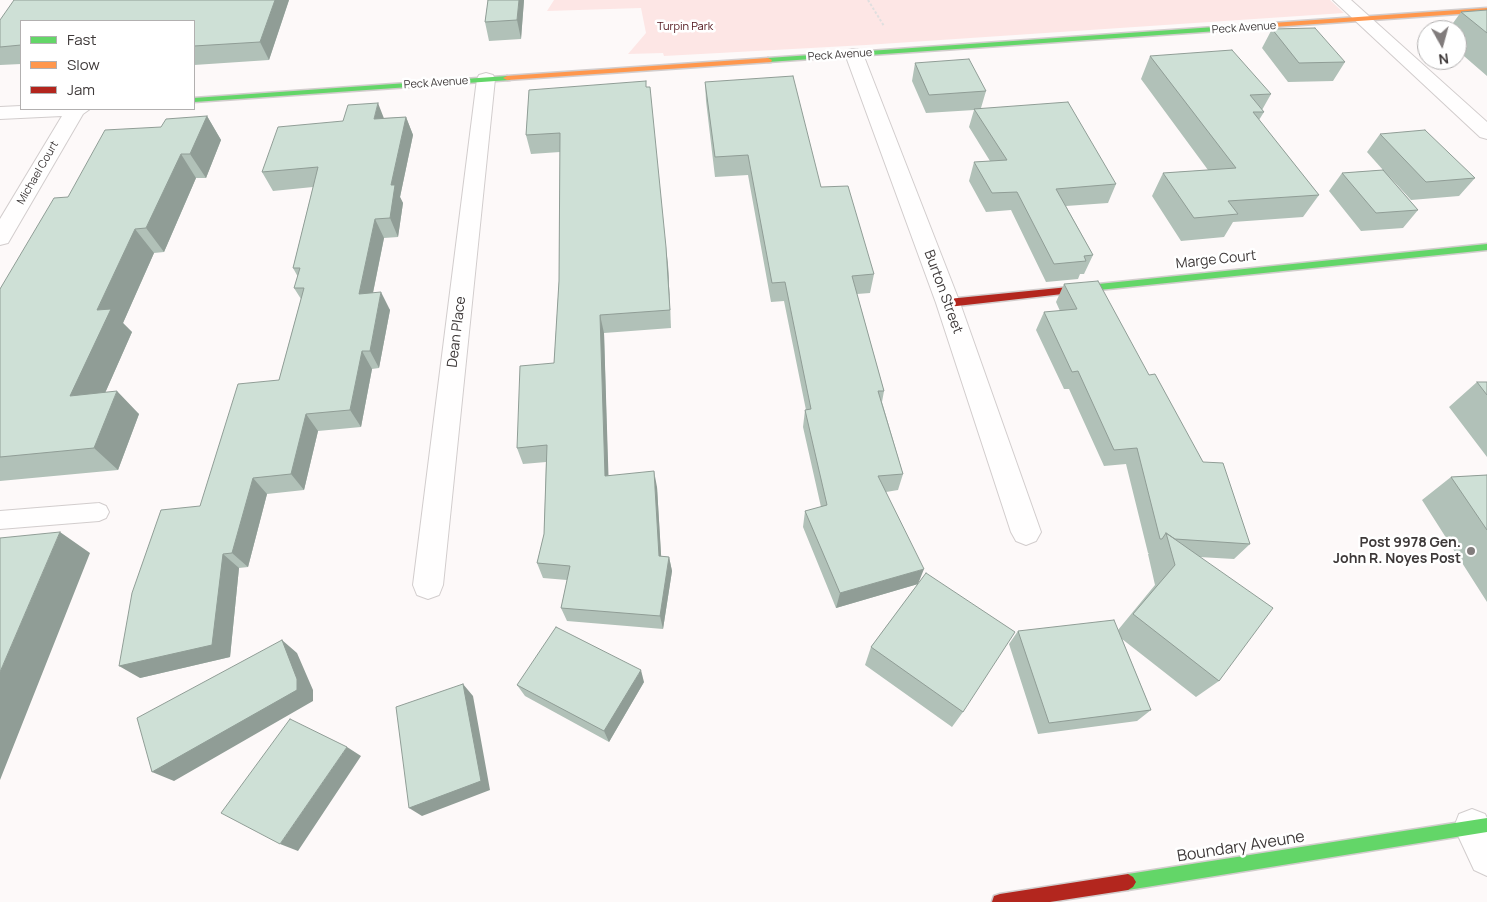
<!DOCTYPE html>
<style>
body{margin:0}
#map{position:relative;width:1487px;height:902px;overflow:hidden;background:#fdf9f9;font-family:Manrope,sans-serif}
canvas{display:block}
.legend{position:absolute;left:20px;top:20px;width:175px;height:90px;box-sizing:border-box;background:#fff;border:1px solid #b2b0b0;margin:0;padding:6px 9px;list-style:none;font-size:15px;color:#3e3939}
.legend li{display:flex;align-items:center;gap:10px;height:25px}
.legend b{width:25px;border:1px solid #b2b0b0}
.north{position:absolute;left:1417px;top:20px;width:50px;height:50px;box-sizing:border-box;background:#fff;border:1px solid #b2b0b0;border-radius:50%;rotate:173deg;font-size:14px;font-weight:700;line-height:20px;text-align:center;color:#3e3939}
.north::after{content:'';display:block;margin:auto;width:18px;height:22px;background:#817c7c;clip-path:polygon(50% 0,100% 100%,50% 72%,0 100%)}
</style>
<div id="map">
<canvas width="1487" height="902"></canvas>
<ul class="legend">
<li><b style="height:6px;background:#63d668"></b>Fast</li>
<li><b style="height:6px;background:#ff974d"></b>Slow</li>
<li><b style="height:6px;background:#b3261e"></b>Jam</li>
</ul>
<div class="north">N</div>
</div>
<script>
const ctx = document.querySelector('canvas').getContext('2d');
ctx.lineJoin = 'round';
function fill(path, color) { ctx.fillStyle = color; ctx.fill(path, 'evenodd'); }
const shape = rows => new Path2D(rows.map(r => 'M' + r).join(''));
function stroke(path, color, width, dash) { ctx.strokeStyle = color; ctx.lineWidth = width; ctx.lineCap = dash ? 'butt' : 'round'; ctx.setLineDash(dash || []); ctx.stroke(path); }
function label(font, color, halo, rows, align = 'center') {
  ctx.font = font + ' Manrope,sans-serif'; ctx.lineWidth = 5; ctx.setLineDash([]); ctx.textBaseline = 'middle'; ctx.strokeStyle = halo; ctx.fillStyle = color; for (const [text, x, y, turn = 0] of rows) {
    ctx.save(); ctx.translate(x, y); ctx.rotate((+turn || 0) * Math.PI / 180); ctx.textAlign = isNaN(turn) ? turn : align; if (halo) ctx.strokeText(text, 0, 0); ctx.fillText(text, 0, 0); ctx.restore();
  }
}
const green = shape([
 [554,0,1330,0,1344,13,866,45,664,56,663,53,628,54,646,33,641,8,547,11]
]);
const path = shape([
 [868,0,884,26]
]);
const lane = shape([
 [99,503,106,506,109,512,106,518,99,521,0,529,0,511,99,503]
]);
const street = shape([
 [1333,0,1351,0,1487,122,1487,139,1480,137,1333,0],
 [854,49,860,50,863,54,960,303,1041,532,1036,541,1026,545,1016,541,1011,532,936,303,845,54,848,50,854,49],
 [486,73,493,75,495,79,443,585,439,595,428,599,417,595,413,585,477,79,479,75,486,73],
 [21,106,21,109,90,109,83,114,8,243,0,245,0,219,62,116,0,119,0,107,21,106],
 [1472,809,1485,814,1487,818,1487,876,1474,870,1454,827,1459,814,1472,809]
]);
const fast = shape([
 [1258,24,1261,24,1261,28,768,62,764,60,768,58,1258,24],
 [507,76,511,78,510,80,194,102,194,98,507,76],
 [1487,244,1487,250,1089,291,1084,288,1089,285,1487,244],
 [1487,818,1487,832,1128,890,1123,887,1120,882,1123,877,1128,874,1487,818]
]);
const slow = shape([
 [1487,8,1487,12,1258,28,1254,26,1258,24,1487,8],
 [768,58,772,60,771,62,507,80,503,78,507,76,768,58]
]);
const jam = shape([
 [1089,285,1094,288,1089,291,948,307,943,303,948,299,1089,285],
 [1128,874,1133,877,1136,882,1133,887,1128,890,1050,902,992,902,994,896,1000,894,1128,874]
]);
const wall = shape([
 [289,0,269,60,194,65,194,21,21,21,21,64,0,65,0,20],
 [488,0,524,0,521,39,489,41,485,22],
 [1487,10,1487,76,1457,50,1457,30,1448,30,1461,12],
 [1272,29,1345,62,1333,81,1288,82,1262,48],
 [1150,56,1271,94,1262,110,1264,112,1259,120,1319,195,1303,217,1233,222,1224,237,1181,241,1152,196,1163,173,1208,170,1141,79],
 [915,63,986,91,981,108,1116,184,1108,203,1066,206,1093,255,1084,274,1080,274,1078,279,1046,282,1011,210,986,212,969,181,974,162,990,161,969,127,974,110,926,113,912,81],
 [705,82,821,187,874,274,870,293,857,294,884,391,882,402,903,474,898,490,886,492,963,712,952,727,865,665,871,647,918,584,836,608,803,527,805,511,821,507,803,427,805,410,806,410,784,301,771,302,748,175,715,177,706,101],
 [529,90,668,265,671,328,604,333,608,475,657,487,661,556,669,557,672,571,663,629,567,621,561,608,567,580,543,578,537,563,544,534,546,462,523,464,517,448,554,363,559,281,560,152,531,154,526,135],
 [207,116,221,140,206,178,196,178,164,252,154,253,123,323,132,332,105,393,139,414,118,470,0,481,0,289,68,197,161,127],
 [406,117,413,135,400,197,403,203,398,237,384,238,373,293,390,310,379,368,372,369,361,427,318,431,304,490,267,494,248,567,239,568,230,657,140,678,200,506,279,380,301,299,294,288,298,277,293,268,313,187,273,191,262,172,384,118],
 [1380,134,1475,178,1459,196,1411,200,1387,174,1418,210,1403,228,1361,231,1329,191,1342,173,1383,170,1367,152],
 [1064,284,1149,375,1203,462,1250,544,1234,559,1199,557,1219,681,1196,697,1122,639,1151,710,1137,721,1038,734,1009,644,1018,631,1118,630,1155,585,1148,554,1149,553,1148,553,1126,464,1104,466,1069,389,1064,389,1036,330,1044,312,1060,311,1056,302],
 [1477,382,1487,382,1487,457,1449,407],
 [1487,475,1487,602,1422,500,1451,477],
 [644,682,609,742,525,696,517,685]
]);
const shadedWall = shape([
 [275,0,289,0,269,60,260,42],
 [519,0,524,0,521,39,517,20],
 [378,103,385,121,374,119],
 [207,116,221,140,206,178,190,154],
 [406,117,413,135,400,197,403,203,398,237,390,218,391,185],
 [181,154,196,178,164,252,146,228],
 [375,219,384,238,369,312,359,294],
 [135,229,154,253,123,323,132,332,94,418,70,396,97,310],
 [666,247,668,265,671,328,670,310],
 [381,292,390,310,379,368,370,351],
 [600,315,604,333,609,492,605,476],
 [362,351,372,369,361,427,350,410],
 [117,391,139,414,118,470,94,448],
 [306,414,318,431,304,490,291,474],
 [654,471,657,487,662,570,659,556],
 [253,478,267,494,248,567,232,553],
 [60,532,90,553,0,780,0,672],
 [223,554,239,568,230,657,140,678,119,666],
 [669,557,672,571,663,629,660,616],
 [924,569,918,584,836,608,840,593],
 [282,640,297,653,313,690,313,701,174,781,152,772],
 [641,670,644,682,609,742,604,731],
 [463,684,473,696,490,790,422,816,409,808],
 [347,747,361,756,298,851,280,844]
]);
const building = shape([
 [14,0,275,0,260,42,194,46,194,21,21,21,21,45,0,47,0,20,14,0],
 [488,0,519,0,517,20,485,22,488,0],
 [1487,10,1487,33,1461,12,1487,10],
 [1315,28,1345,62,1299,63,1272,29,1315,28],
 [1232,50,1271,94,1250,95,1264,112,1253,112,1319,195,1228,201,1238,214,1194,218,1163,173,1236,168,1150,56,1232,50],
 [969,59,986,91,929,95,915,63,969,59],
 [793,76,821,187,848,186,874,274,852,276,884,391,878,391,903,474,878,476,924,569,840,593,805,511,827,505,805,410,811,409,785,282,772,283,748,155,715,157,705,82,793,76],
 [646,81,646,87,650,87,666,247,670,310,600,315,605,476,654,471,659,556,669,557,660,616,561,608,570,566,537,563,544,534,547,445,517,448,520,366,554,363,559,281,560,133,526,135,529,90,646,81],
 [1068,102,1116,184,1056,189,1093,255,1084,256,1086,261,1054,264,1017,192,992,193,974,162,1007,160,974,109,1068,102],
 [378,103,374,119,406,117,391,185,395,185,390,218,375,219,359,294,381,292,370,351,362,351,350,410,306,414,291,474,253,478,232,553,223,554,212,645,119,666,132,593,161,510,200,506,238,384,279,380,304,288,294,288,300,268,293,268,318,167,262,172,278,127,343,121,348,105,378,103],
 [207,116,190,154,181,154,146,228,135,229,97,310,111,309,70,396,117,391,94,448,0,457,0,289,54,198,68,197,105,130,161,127,166,119,207,116],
 [1425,130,1475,178,1426,182,1380,134,1425,130],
 [1383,170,1418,210,1376,213,1342,173,1383,170],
 [1098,281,1149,375,1155,374,1203,462,1223,463,1250,544,1175,539,1166,533,1162,539,1160,539,1137,448,1114,450,1078,371,1072,372,1044,312,1077,309,1064,284,1098,281],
 [1477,382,1487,382,1487,395,1477,382],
 [1487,475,1487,530,1451,477,1487,475],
 [60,532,0,672,0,538,60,532],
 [1166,533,1273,608,1219,681,1133,614,1175,565,1166,533],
 [926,573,1015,632,963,712,871,647,926,573],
 [1114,620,1151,710,1049,723,1018,631,1114,620],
 [556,627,641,670,604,731,517,685,556,627],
 [282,640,297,679,297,690,152,772,137,718,282,640],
 [463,684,481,781,409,808,396,707,463,684],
 [290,719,347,747,280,844,221,813,290,719]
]);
const markers = [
 [1471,551,5,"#817c7c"]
];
const farParknames = [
 ["Turpin Park",685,27]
];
const farStreetnames = [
 ["Peck Avenue",1244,28,-4],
 ["Peck Avenue",840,55,-4],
 ["Peck Avenue",436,83,-4],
 ["Michael Court",38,173,-60]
];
const streetNames = [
 ["Marge Court",1216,260,-6],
 ["Burton Street",943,292,70],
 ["Dean Place",457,332,-83]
];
const poiNames = [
 ["Post 9978 Gen.",1461,543],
 ["John R. Noyes Post",1461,559]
];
const nearStreetnames = [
 ["Boundary Aveune",1241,847,-9]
];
fill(green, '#fde6e5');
stroke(lane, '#d2cdcd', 2);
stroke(street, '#d2cdcd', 2);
stroke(fast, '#d2cdcd', 3);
stroke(slow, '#d2cdcd', 3);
stroke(jam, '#d2cdcd', 3);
stroke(path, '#e0dfdf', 2, [2.5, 2]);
fill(lane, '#fffefe');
fill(street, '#fffefe');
fill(fast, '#63d668');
fill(slow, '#ff974d');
fill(jam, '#b3261e');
fill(wall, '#b1c1b8');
fill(shadedWall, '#909d96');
fill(building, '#cee0d6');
stroke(building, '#909d96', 1);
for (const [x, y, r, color] of markers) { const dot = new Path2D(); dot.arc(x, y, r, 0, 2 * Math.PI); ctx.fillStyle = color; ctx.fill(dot); stroke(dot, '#fff', 2); }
label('11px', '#4d1017', '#fff', farParknames);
label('11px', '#3e3939', '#fff', farStreetnames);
label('14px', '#3e3939', '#fff', streetNames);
label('bold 14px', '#3e3939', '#fff', poiNames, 'right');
label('16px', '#3e3939', '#fff', nearStreetnames);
</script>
